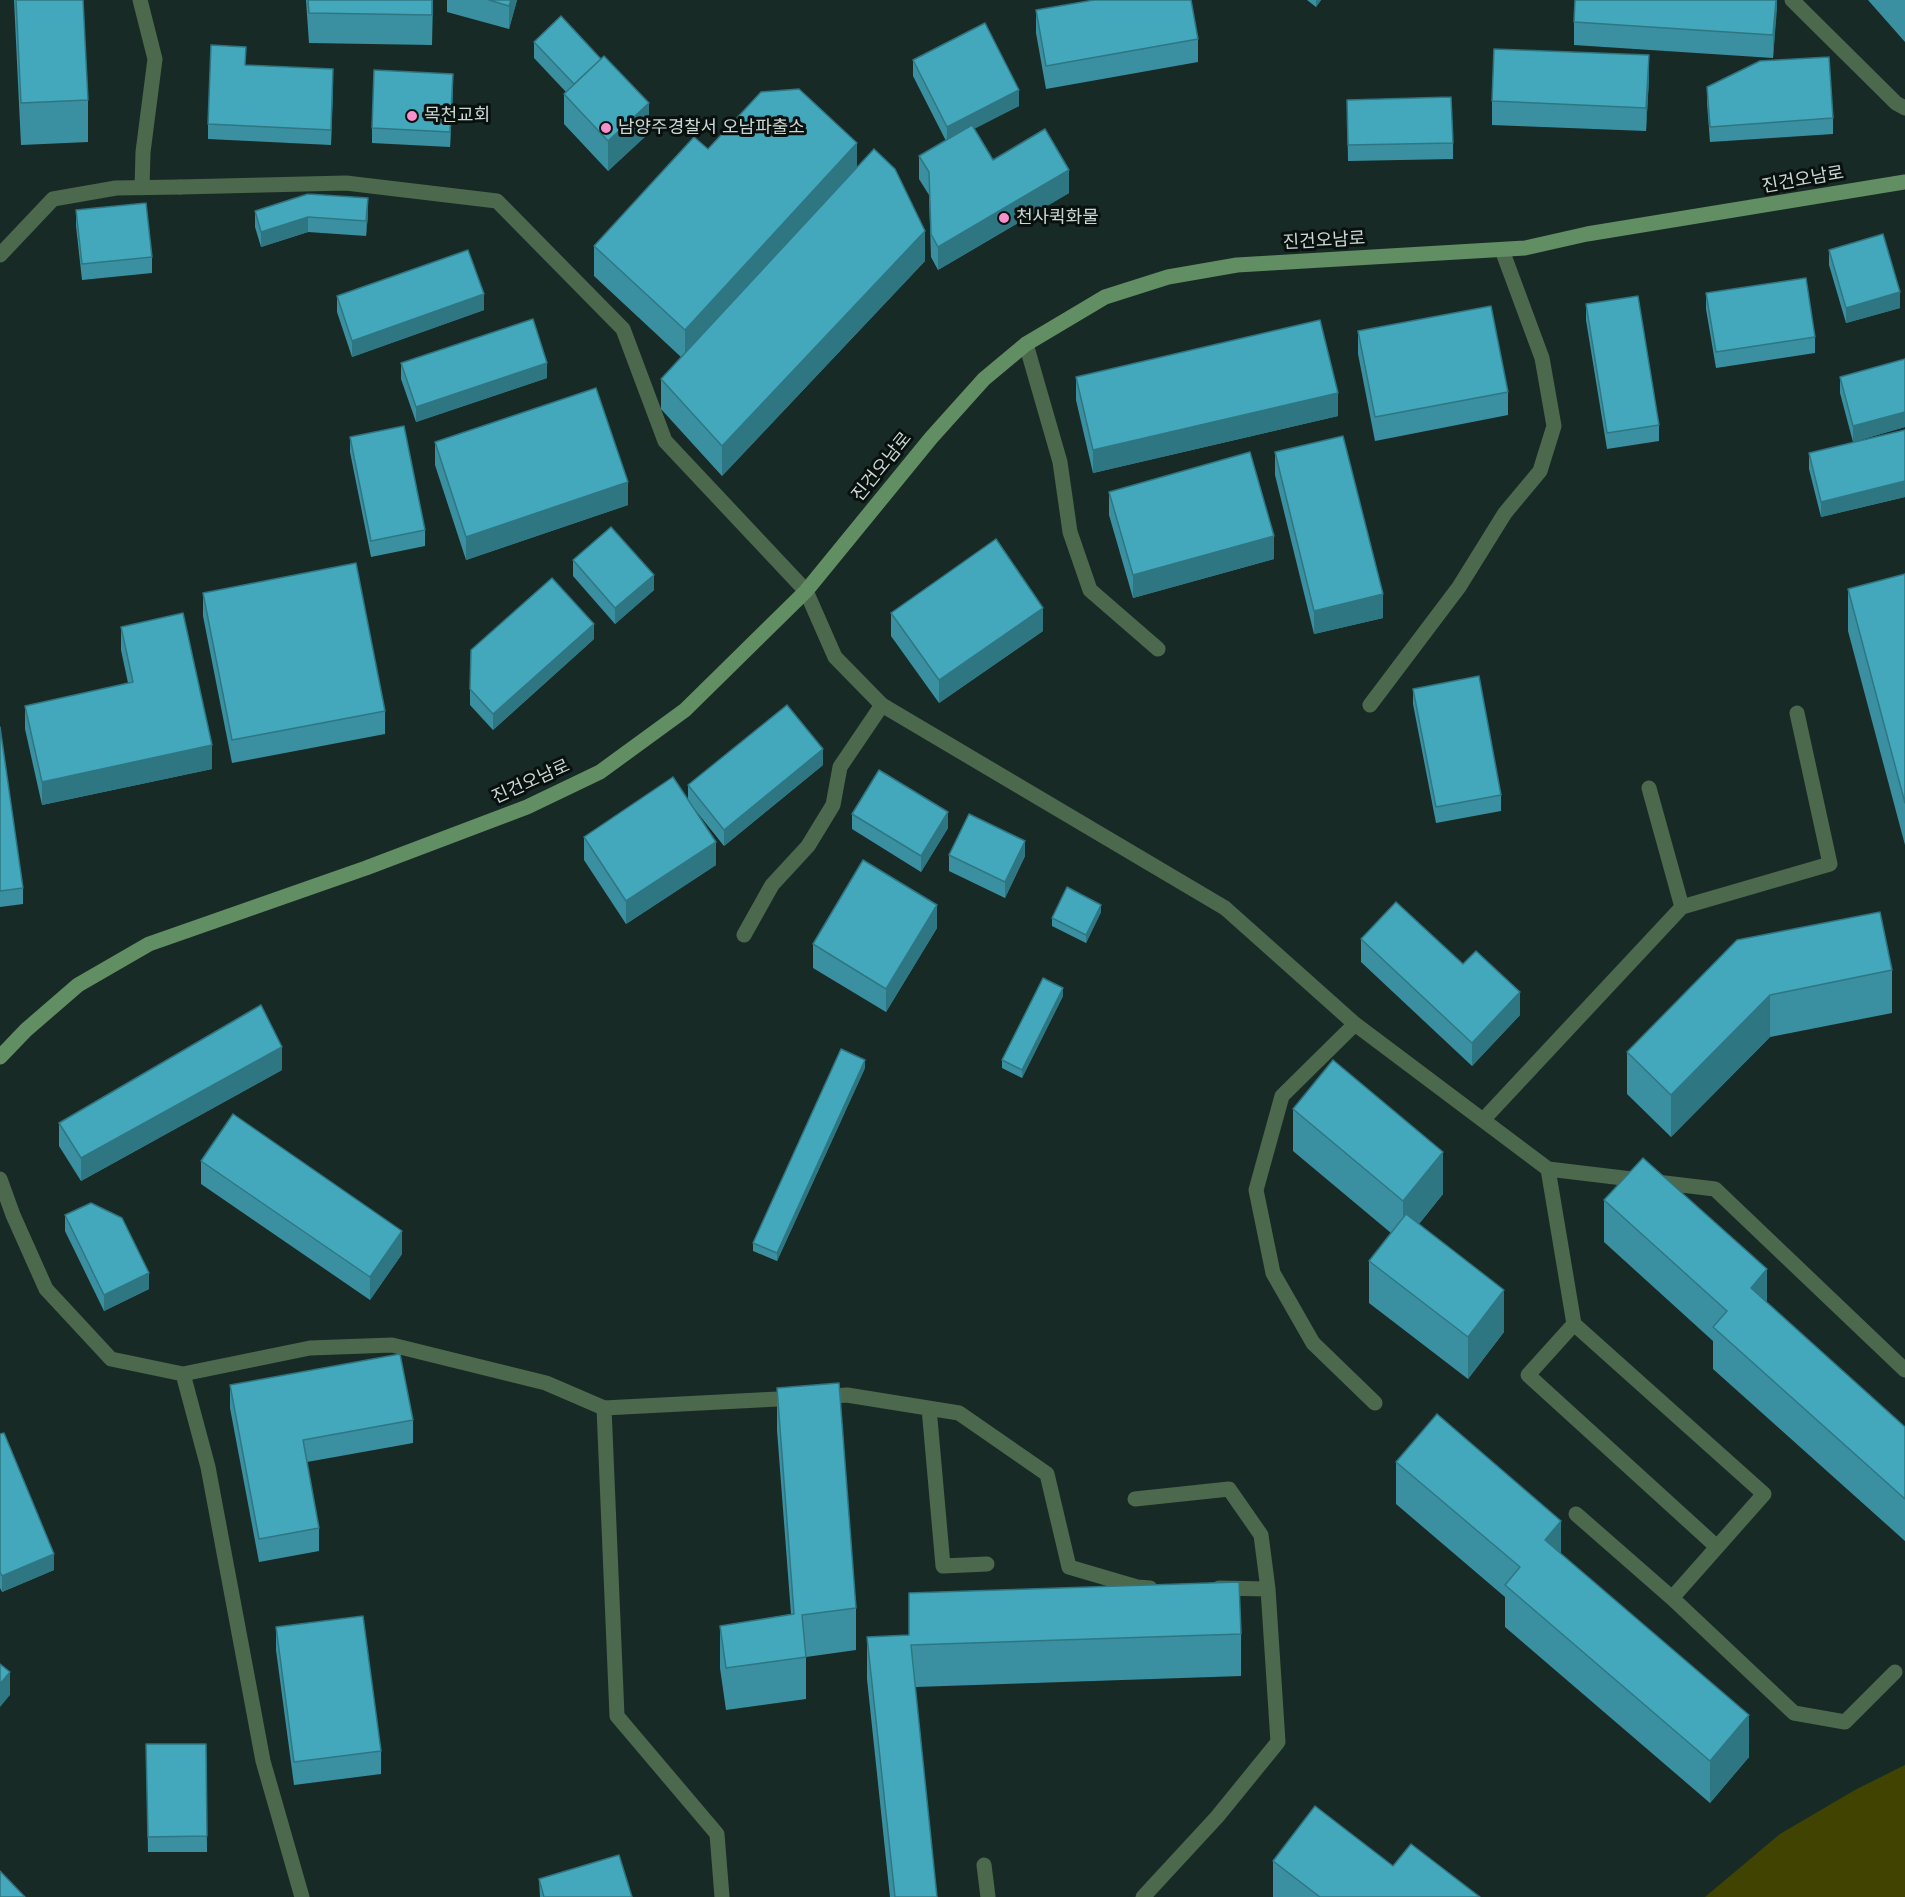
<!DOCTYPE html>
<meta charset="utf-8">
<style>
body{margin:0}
canvas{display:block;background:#182a26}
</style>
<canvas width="1905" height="1897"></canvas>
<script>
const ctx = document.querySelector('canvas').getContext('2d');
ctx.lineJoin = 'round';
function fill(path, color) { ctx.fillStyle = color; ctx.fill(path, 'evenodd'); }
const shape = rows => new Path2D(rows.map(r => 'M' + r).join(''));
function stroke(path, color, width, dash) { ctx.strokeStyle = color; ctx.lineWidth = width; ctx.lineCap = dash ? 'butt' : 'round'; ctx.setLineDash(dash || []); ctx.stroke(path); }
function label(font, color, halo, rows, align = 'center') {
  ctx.font = font + ' "Open Sans","Noto Sans KR",sans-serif'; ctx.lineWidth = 6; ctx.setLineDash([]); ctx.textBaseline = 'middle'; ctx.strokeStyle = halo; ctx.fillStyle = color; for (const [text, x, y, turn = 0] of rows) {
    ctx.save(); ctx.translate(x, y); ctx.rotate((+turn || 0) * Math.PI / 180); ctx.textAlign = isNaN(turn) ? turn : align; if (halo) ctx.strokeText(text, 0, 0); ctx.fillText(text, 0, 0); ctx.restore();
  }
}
const green = shape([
 [1905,1765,1905,1897,1705,1897,1780,1834,1855,1790]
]);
const service = shape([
 [140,0,155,59,143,152,142,188],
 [0,255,53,199,116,188,180,187],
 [1649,788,1682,907],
 [1225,908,1355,1024,1548,1169,1715,1189,1905,1370],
 [744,935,772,885,808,846,833,805,840,767,882,705],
 [1355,1024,1282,1096,1256,1190,1273,1273,1313,1343,1375,1403],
 [1483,1120,1682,907,1830,864,1797,713],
 [1548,1169,1574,1324,1764,1494,1672,1598,1794,1713,1845,1722,1895,1672],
 [1574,1324,1528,1375,1717,1547],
 [821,1397,847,1395,959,1413,1047,1474,1069,1567,1137,1587,1150,1588],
 [929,1408,943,1566,987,1564],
 [1135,1499,1229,1489,1261,1535,1268,1589],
 [1576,1514,1672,1598],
 [984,1865,988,1897],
 [722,1897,717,1834,617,1716,604,1408,797,1398],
 [1143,1897,1217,1817,1278,1742,1268,1589,1219,1588]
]);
const minor = shape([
 [1792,0,1896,103,1905,108],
 [180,187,346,183,497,201,623,329,665,441,806,591,835,657,882,705,1225,908],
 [1026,344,1060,462,1070,532,1090,590,1158,649],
 [1370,705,1459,587,1505,513,1540,471,1554,426,1542,358,1502,250],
 [0,1179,13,1215,46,1289,111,1359,183,1374,310,1348,392,1345,546,1383,604,1408],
 [183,1374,208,1467,263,1761,302,1897]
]);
const secondary = shape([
 [0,1057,26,1030,78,985,149,944,366,868,527,807,600,772,685,710,806,591,931,438,984,379,1026,344,1105,297,1168,277,1237,265,1525,248,1587,234,1905,182]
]);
const wall = shape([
 [14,0,83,0,88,100,88,142,21,145],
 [306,0,433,0,432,45,309,43],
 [447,0,517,0,509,29,447,12],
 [1307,0,1321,0,1316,7],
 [1777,0,1773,58,1574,45,1574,22],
 [1868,0,1905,0,1905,42],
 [1036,10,1198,39,1198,62,1046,89,1036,33],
 [534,42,649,133,608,171,564,124,564,94,566,92,534,58],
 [913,60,1019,106,974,128,993,160,1069,193,938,270,931,257,929,195,919,179,919,156,946,141,913,76],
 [245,65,333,85,331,145,208,139,208,124],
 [1649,78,1646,131,1492,125,1492,101],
 [1707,87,1833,118,1833,134,1710,142,1707,103],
 [453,89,450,147,372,143,372,128],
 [1347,100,1453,143,1453,159,1348,161],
 [708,149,857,167,925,261,722,476,661,409,661,379,681,357,594,276,594,246],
 [76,210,152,257,152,273,82,280,76,226],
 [255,211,368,214,366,236,308,232,261,247,255,227],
 [1829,250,1900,308,1846,323,1829,265],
 [1706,293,1815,337,1815,353,1716,368,1706,309],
 [337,296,484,310,352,357,337,312],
 [1586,304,1659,425,1659,441,1607,449,1586,320],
 [1358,331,1508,392,1508,415,1375,441,1358,354],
 [1905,359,1905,427,1853,442,1840,393,1840,377],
 [401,363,547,378,416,422,401,379],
 [1076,377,1338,416,1093,473,1076,400],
 [1905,430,1905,497,1821,517,1809,469,1809,453],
 [350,437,425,530,425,546,371,557,350,452],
 [435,442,628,505,466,560,435,465],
 [1275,452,1383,618,1314,634,1275,475],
 [1109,492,1274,559,1133,598,1109,515],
 [573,560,654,590,615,624,573,576],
 [1905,574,1905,845,1848,631,1848,589],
 [203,593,385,711,385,734,232,763,203,616],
 [891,613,1043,631,939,703,891,636],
 [121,627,212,769,42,805,25,729,25,706,128,683,121,650],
 [594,639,493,730,470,705,470,689],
 [1413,689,1501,795,1501,811,1436,823,1413,704],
 [0,727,23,888,23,904,0,907],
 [823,765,724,846,696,811,716,865,626,924,584,860,584,837,688,799,688,785],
 [852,814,948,828,921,872,852,829],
 [949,855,1025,856,1005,898,949,871],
 [1101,912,1086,943,1052,926,1052,918],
 [937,928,886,1012,813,968,813,944],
 [1361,939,1463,964,1520,1015,1472,1066,1361,962],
 [1737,940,1892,970,1892,1013,1770,1037,1671,1137,1627,1094,1627,1052],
 [1063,996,1022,1078,1002,1068,1002,1060],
 [865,1068,777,1261,753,1251,753,1243],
 [282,1070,81,1181,59,1146,59,1123],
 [1293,1109,1443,1194,1419,1224,1504,1332,1468,1379,1369,1303,1369,1261,1391,1233,1293,1151],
 [201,1161,402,1254,370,1300,201,1184],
 [1604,1200,1767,1303,1905,1427,1905,1541,1713,1369,1713,1341,1604,1242],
 [65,1215,149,1289,104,1311,65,1231],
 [230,1385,413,1420,413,1443,307,1462,319,1528,319,1551,259,1562,230,1408],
 [777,1388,856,1608,856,1650,806,1657,806,1699,726,1710,720,1668,720,1626,791,1614,777,1430],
 [0,1434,54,1570,2,1592,0,1588],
 [1396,1462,1561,1554,1749,1757,1710,1803,1505,1627,1505,1597,1396,1504],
 [276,1627,381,1751,381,1774,294,1785,276,1650],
 [1241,1634,1241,1676,915,1687,937,1897,890,1897,867,1679,867,1637],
 [146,1744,206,1744,207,1852,148,1852],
 [1273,1861,1393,1866,1480,1897,1273,1897],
 [539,1879,632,1897,540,1897]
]);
const shadedWall = shape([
 [511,0,517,0,509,29,509,6],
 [1316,0,1321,0,1316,7],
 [1776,0,1777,0,1777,9,1773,58,1773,35],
 [1649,55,1649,78,1646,131,1646,108],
 [333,69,333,85,331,145,331,130],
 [453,74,453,89,450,147,450,132],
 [1019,90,1019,106,947,143,947,127],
 [649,103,649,133,608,171,608,141],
 [857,143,857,174,685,360,685,330],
 [1069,170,1069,193,938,270,938,247],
 [368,198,368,214,366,236,366,221],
 [308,217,308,232,261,247,261,232],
 [925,231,925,261,722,476,722,446],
 [1900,292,1900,308,1846,323,1846,308],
 [484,294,484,310,352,357,352,341],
 [547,363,547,378,416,422,416,407],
 [1338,393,1338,416,1093,473,1093,450],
 [1905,412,1905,427,1853,442,1853,426],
 [1905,481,1905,497,1821,517,1821,502],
 [628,482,628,505,466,560,466,537],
 [1274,536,1274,559,1133,598,1133,575],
 [654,575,654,590,615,624,615,608],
 [1383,594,1383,618,1314,634,1314,611],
 [1043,608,1043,631,939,703,939,680],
 [594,624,594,639,493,730,493,714],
 [212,745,212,769,42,805,42,782],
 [823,749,823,765,724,846,724,830],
 [948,812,948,828,921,872,921,856],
 [1025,841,1025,856,1005,898,1005,882],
 [716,842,716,865,626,924,626,901],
 [937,905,937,928,886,1012,886,989],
 [1101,905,1101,912,1086,943,1086,935],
 [1063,988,1063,996,1022,1078,1022,1070],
 [1520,992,1520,1015,1472,1066,1472,1043],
 [1770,995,1770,1037,1671,1137,1671,1095],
 [282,1047,282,1070,81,1181,81,1158],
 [865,1060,865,1068,777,1261,777,1253],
 [1443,1152,1443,1194,1403,1243,1403,1201],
 [402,1231,402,1254,370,1300,370,1277],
 [1767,1269,1767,1311,1751,1288],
 [149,1273,149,1289,104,1311,104,1295],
 [1504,1290,1504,1332,1468,1379,1468,1337],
 [1561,1521,1561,1563,1545,1540],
 [54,1554,54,1570,2,1592,2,1576],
 [10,1672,10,1695,0,1707,0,1684],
 [1749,1715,1749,1757,1710,1803,1710,1761]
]);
const building = shape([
 [16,0,83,0,88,100,21,103,16,0],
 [308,0,432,0,432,15,309,13,308,0],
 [489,0,511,0,509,6,489,0],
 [1094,0,1191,0,1198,39,1046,66,1036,10,1094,0],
 [1575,0,1776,0,1773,35,1574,22,1575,0],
 [561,16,601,59,574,84,534,42,561,16],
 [985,23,1019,90,947,127,913,60,985,23],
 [211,45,246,47,245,65,333,69,331,130,208,124,211,45],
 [1494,49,1649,55,1646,108,1492,101,1494,49],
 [604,56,649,103,608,141,564,94,604,56],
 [1829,57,1833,118,1710,127,1707,87,1760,61,1829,57],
 [374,70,453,74,450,132,372,128,374,70],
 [799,89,857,143,685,330,594,246,694,137,708,149,761,92,799,89],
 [1451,97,1453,143,1348,145,1347,100,1451,97],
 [972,125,993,160,1045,129,1069,170,938,247,931,234,929,172,919,156,972,125],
 [874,149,895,169,925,231,722,446,661,379,874,149],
 [308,194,368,198,366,221,308,217,261,232,255,211,308,194],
 [146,203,152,257,82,264,76,210,146,203],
 [1883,234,1900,292,1846,308,1829,250,1883,234],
 [468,250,484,294,352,341,337,296,468,250],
 [1806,278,1815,337,1716,352,1706,293,1806,278],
 [1638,296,1659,425,1607,433,1586,304,1638,296],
 [1491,306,1508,392,1375,417,1358,331,1491,306],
 [533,319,547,363,416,407,401,363,533,319],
 [1320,320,1338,393,1093,450,1076,377,1320,320],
 [1905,359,1905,412,1853,426,1840,377,1905,359],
 [596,388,628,482,466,537,435,442,596,388],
 [404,426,425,530,371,541,350,437,404,426],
 [1905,430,1905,481,1821,502,1809,453,1905,430],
 [1343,436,1383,594,1314,611,1275,452,1343,436],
 [1250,452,1274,536,1133,575,1109,492,1250,452],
 [611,527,654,575,615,608,573,560,611,527],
 [996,539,1043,608,939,680,891,613,996,539],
 [356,563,385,711,232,740,203,593,356,563],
 [1905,574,1905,803,1848,589,1905,574],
 [552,578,594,624,493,714,470,689,471,650,552,578],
 [183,613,212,745,42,782,25,706,133,682,121,627,183,613],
 [1479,676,1501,795,1436,807,1413,689,1479,676],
 [787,705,823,749,724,830,688,785,787,705],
 [0,727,23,888,0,891,0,727],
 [879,770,948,812,921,856,852,814,879,770],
 [673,777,716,842,626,901,584,837,673,777],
 [969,814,1025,841,1005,882,949,855,969,814],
 [863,860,937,905,886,989,813,944,863,860],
 [1067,887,1101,905,1086,935,1052,918,1067,887],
 [1396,902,1463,964,1476,951,1520,992,1472,1043,1361,939,1396,902],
 [1880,912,1892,970,1770,995,1671,1095,1627,1052,1737,940,1880,912],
 [1043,978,1063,988,1022,1070,1002,1060,1043,978],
 [261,1005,282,1047,81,1158,59,1123,261,1005],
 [841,1049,865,1060,777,1253,753,1243,841,1049],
 [1333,1060,1443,1152,1403,1201,1293,1109,1333,1060],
 [233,1114,402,1231,370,1277,201,1161,233,1114],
 [1643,1158,1767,1269,1751,1288,1905,1427,1905,1499,1713,1327,1727,1311,1604,1200,1643,1158],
 [91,1203,122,1218,149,1273,104,1295,65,1215,91,1203],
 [1406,1214,1504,1290,1468,1337,1369,1261,1406,1214],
 [400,1354,413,1420,303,1440,319,1528,259,1539,230,1385,400,1354],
 [839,1383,856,1608,802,1615,806,1657,726,1668,720,1626,794,1614,777,1388,839,1383],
 [1437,1414,1561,1521,1545,1540,1749,1715,1710,1761,1505,1585,1520,1567,1396,1462,1437,1414],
 [4,1433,54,1554,2,1576,0,1572,0,1434,4,1433],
 [1239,1582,1241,1634,911,1645,937,1897,895,1897,867,1637,909,1635,909,1593,1239,1582],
 [363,1616,381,1751,294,1762,276,1627,363,1616],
 [0,1664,10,1672,0,1684,0,1664],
 [146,1744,206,1744,207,1836,148,1837,146,1744],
 [1315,1806,1393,1866,1411,1844,1480,1897,1320,1897,1273,1861,1315,1806],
 [619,1855,632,1897,544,1897,539,1879,619,1855],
 [0,1871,25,1897,0,1897,0,1871]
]);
const markers = [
 [412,116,6,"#f890cb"],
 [606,128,6,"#f890cb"],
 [1004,218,6,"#f890cb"]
];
const poiNames = [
 ["목천교회",424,116],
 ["남양주경찰서 오남파출소",618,128],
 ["천사퀵화물",1016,218]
];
const streetNames = [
 ["진건오남로",1803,180,-10],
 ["진건오남로",1324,241,-3],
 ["진건오남로",882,467,-51],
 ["진건오남로",531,782,-24]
];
fill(green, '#414401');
stroke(service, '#4c694e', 15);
stroke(minor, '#4c694e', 15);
stroke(secondary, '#618e63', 15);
fill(wall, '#3a90a1');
fill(shadedWall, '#2f7683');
fill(building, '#43a8bb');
stroke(building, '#2f7683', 1.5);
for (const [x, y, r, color] of markers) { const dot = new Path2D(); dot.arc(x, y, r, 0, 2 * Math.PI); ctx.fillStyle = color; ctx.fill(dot); stroke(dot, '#09110f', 2); }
label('18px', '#ccd7d4', '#09110f', poiNames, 'left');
label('18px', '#ccd7d4', '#09110f', streetNames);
</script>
